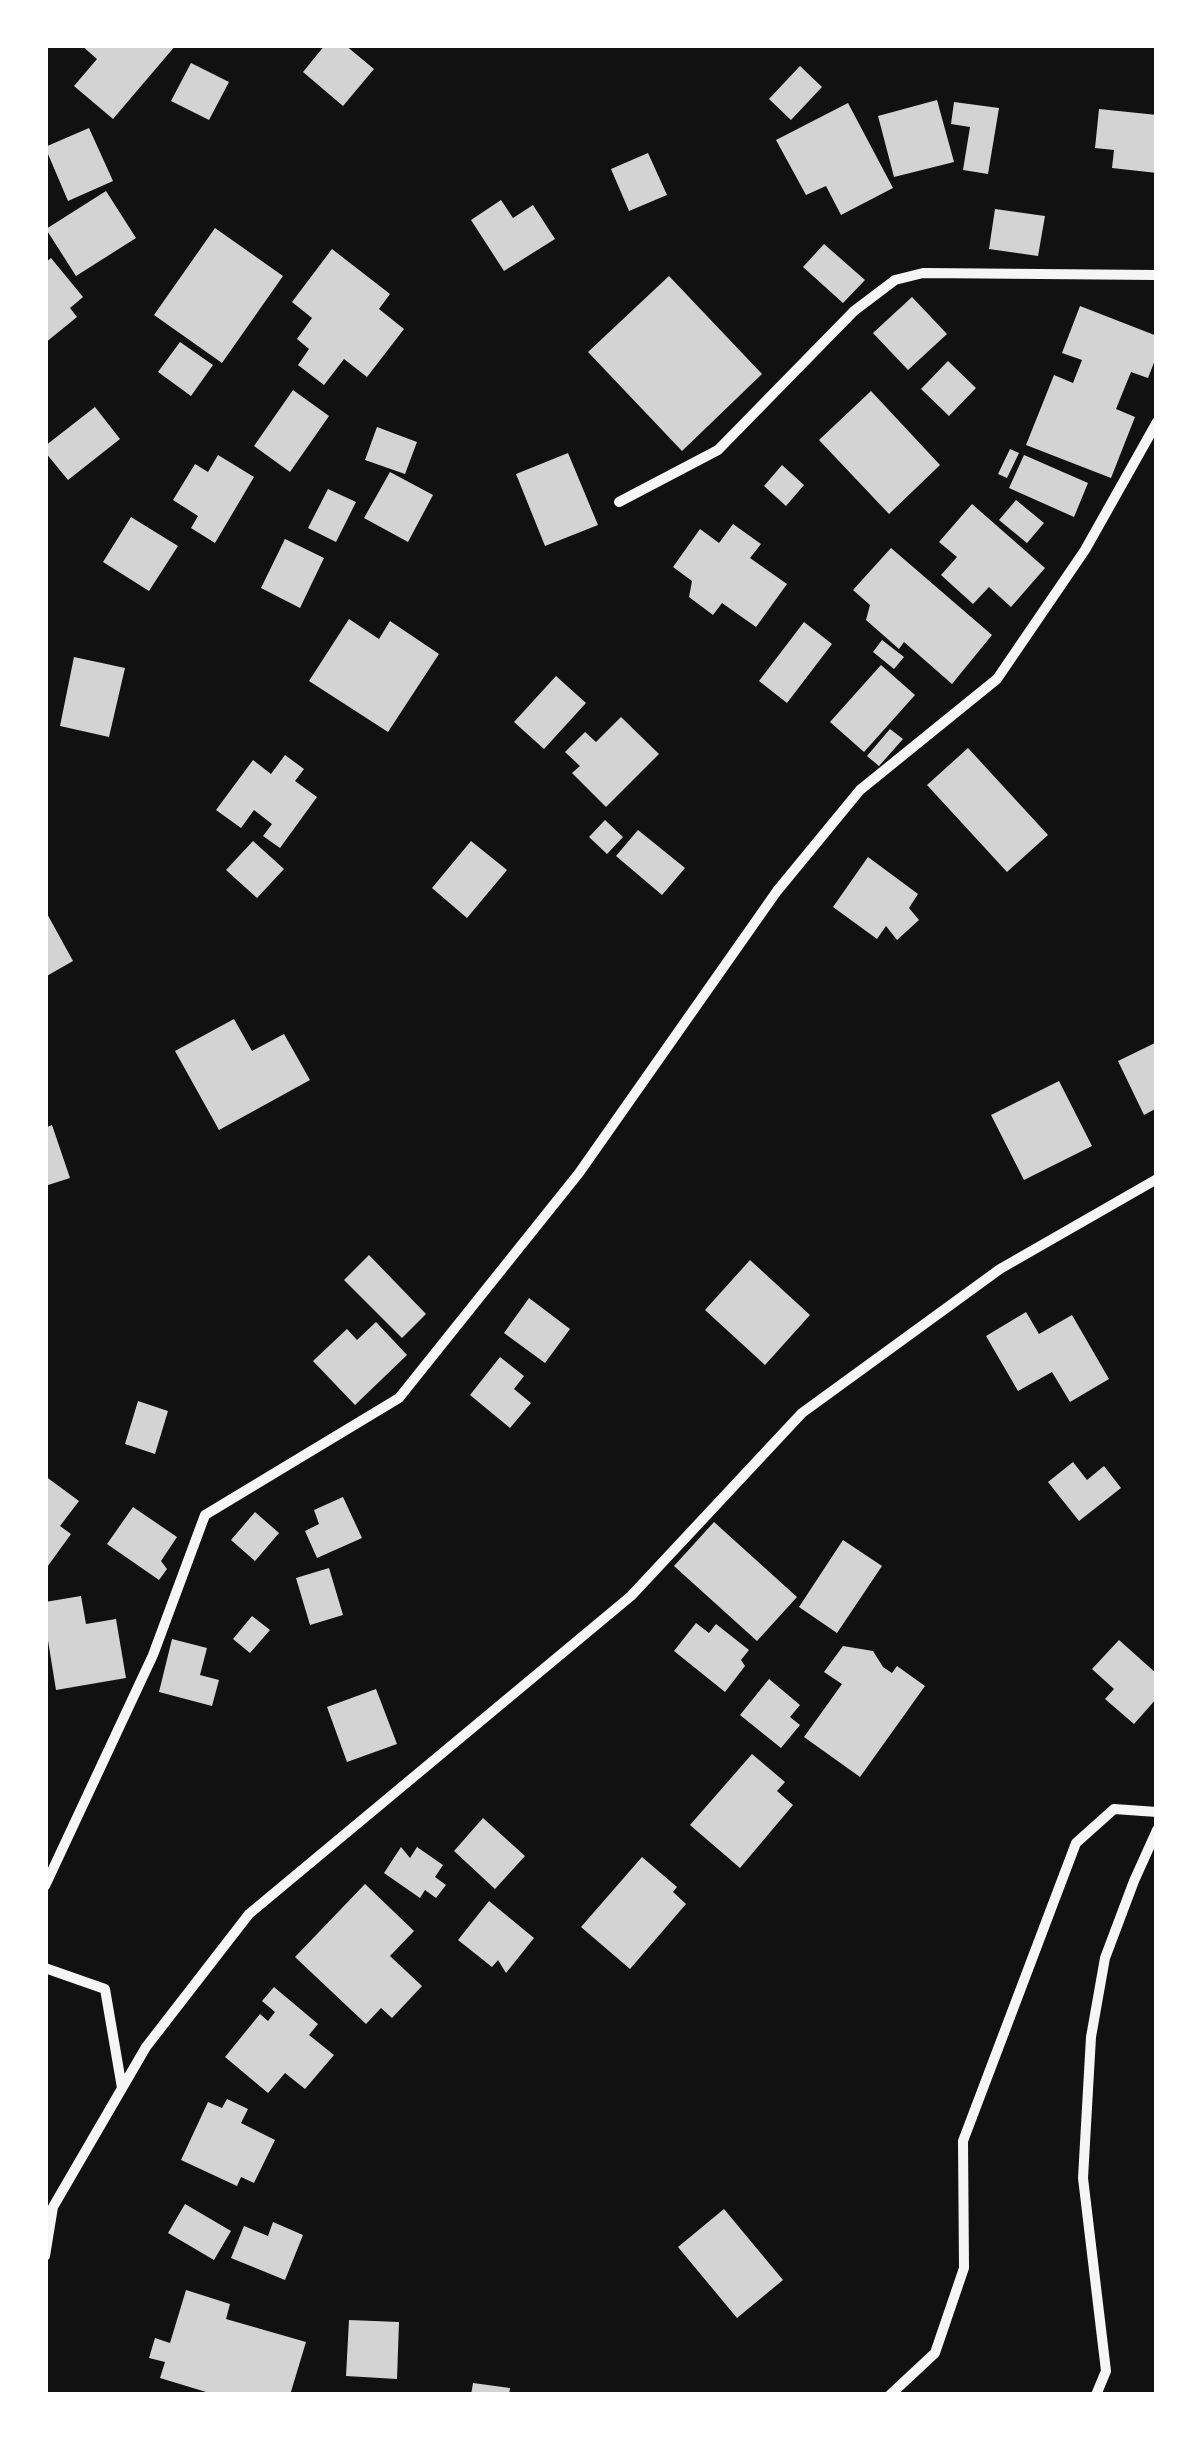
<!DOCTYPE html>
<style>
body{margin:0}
#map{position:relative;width:1202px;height:2440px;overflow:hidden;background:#111;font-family:"Asap Condensed",sans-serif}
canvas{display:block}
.frame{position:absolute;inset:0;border:48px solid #fff;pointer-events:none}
</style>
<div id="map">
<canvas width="1202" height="2440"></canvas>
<div class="frame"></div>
</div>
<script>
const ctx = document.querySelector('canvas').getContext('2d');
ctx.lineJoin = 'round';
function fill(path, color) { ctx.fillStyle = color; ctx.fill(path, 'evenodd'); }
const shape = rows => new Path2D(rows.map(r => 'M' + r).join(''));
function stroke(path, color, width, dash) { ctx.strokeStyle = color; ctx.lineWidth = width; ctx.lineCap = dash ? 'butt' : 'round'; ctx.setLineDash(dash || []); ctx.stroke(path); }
const building = shape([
 [81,45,176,45,113,119,74,86,97,59],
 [325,45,345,45,374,69,343,106,303,72],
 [191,63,229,82,209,120,171,101],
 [800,66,822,87,791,120,769,99],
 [937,100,954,162,894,177,878,116],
 [954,102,999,108,988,174,963,170,970,127,951,124],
 [848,103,893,188,841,215,826,186,806,195,776,140],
 [1099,109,1157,115,1157,173,1112,168,1114,150,1095,148],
 [89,128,113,181,68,201,45,147],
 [648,153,667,195,629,211,611,169],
 [106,191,136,238,76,276,46,229],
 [501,200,513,218,533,205,555,239,504,271,471,220],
 [995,209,1045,216,1038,256,989,249],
 [215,228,283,276,222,363,154,315],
 [824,244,865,280,843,303,803,267],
 [332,249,390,294,379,309,404,329,367,377,344,359,324,385,298,365,309,349,297,339,312,318,292,302],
 [51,258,83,297,70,308,77,317,45,343,45,263],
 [669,276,762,374,682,451,588,352],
 [912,297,947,334,908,370,873,333],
 [1080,306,1157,336,1157,355,1148,378,1131,372,1116,409,1135,417,1111,478,1026,445,1054,375,1073,383,1082,360,1062,353],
 [180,342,213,365,191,396,158,372],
 [948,361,976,388,949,416,921,389],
 [293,390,329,416,290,472,254,446],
 [871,391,940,465,889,514,819,440],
 [95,407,120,439,68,480,45,452,45,446],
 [377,427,417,442,405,474,365,460],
 [1010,449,1019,453,1007,478,998,474],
 [568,453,598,525,545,546,516,474],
 [218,455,254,477,215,543,191,528,198,516,173,500,195,464,208,472],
 [1024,455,1088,483,1074,517,1009,488],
 [782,465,804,485,786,506,764,486],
 [390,472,433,495,408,542,364,518],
 [328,489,356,502,336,542,308,528],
 [1016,500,1044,523,1027,543,999,520],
 [972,504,1045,568,1011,607,989,587,973,604,941,575,957,557,939,542],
 [131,517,178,546,149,591,103,562],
 [733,524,761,544,750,558,787,584,756,627,722,603,713,615,689,597,692,581,673,567,700,529,719,543],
 [285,539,324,558,300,608,261,588],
 [891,548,992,635,952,684,904,642,899,649,866,620,870,605,853,590],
 [349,619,379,639,390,621,439,654,388,732,309,681],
 [804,622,832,644,787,703,759,681],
 [882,640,904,657,894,669,873,652],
 [74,657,125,668,109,737,60,726],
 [881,665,915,695,864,752,830,722],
 [556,676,586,703,544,749,514,722],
 [621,717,659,754,606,807,572,773,580,766,565,752,585,732,596,742],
 [890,729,903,739,879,766,867,756],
 [968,748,1048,835,1007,872,927,785],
 [285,755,304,769,295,781,317,797,280,848,263,836,272,824,254,810,241,828,216,810,253,760,271,774],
 [605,820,623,837,607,854,589,837],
 [638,830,685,868,662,895,616,856],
 [253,841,284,869,257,898,226,870],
 [471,841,507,870,467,918,432,888],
 [868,857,918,894,909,908,919,920,897,940,886,926,877,939,833,907],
 [45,910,73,961,45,977],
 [234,1019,252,1051,284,1034,310,1080,219,1130,175,1051],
 [1157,1042,1157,1108,1144,1115,1118,1061],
 [1059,1081,1092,1146,1024,1180,991,1115],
 [52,1125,70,1178,45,1186,45,1128],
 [369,1255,426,1314,402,1338,344,1280],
 [750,1260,810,1315,765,1365,705,1310],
 [529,1298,570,1329,545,1363,504,1333],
 [1026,1312,1039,1334,1072,1315,1109,1379,1070,1402,1052,1372,1018,1391,986,1336],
 [376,1322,407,1355,355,1405,313,1361,347,1329,357,1340],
 [500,1357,524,1376,514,1389,531,1403,510,1428,470,1395],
 [138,1401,168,1411,155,1454,125,1444],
 [1073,1462,1087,1480,1104,1466,1121,1488,1079,1521,1048,1482],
 [45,1476,79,1501,60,1526,71,1534,45,1570],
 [343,1497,362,1538,317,1558,305,1531,319,1524,314,1510],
 [133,1507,177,1537,161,1561,167,1569,159,1580,107,1544],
 [255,1512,279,1533,255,1561,231,1540],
 [714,1522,797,1597,757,1641,674,1566],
 [843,1540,882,1566,837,1633,799,1607],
 [329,1568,343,1615,310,1625,296,1578],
 [81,1596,86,1624,116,1619,126,1678,56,1690,45,1622,45,1602],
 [252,1616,270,1630,250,1653,233,1639],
 [696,1623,709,1633,716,1624,749,1650,741,1660,745,1666,725,1692,674,1651],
 [172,1639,207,1648,200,1675,219,1680,212,1706,159,1692],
 [1119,1640,1157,1674,1157,1698,1134,1724,1105,1699,1114,1689,1092,1669],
 [843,1646,873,1651,883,1667,892,1673,897,1666,925,1686,860,1777,804,1737,842,1684,824,1672],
 [769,1679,800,1705,790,1717,800,1725,781,1748,740,1715],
 [376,1689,397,1744,347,1762,327,1707],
 [752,1754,785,1782,777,1791,793,1805,740,1868,690,1825],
 [483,1818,525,1856,495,1889,454,1851],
 [401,1847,410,1858,417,1847,443,1865,435,1877,446,1885,436,1898,425,1890,420,1898,384,1873],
 [642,1857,677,1887,673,1892,686,1904,630,1969,581,1927],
 [365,1884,414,1931,390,1956,422,1986,392,2018,381,2008,366,2024,295,1957],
 [489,1901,534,1938,506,1973,498,1960,492,1967,458,1940],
 [274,1987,318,2024,309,2035,334,2055,305,2089,285,2073,268,2093,225,2057,260,2014,268,2021,275,2012,262,2001],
 [227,2099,248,2109,241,2123,275,2140,254,2183,241,2177,237,2186,181,2160,208,2102,222,2108],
 [185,2204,231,2231,214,2260,168,2233],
 [724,2209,783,2280,737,2318,678,2247],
 [273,2222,303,2235,285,2280,231,2258,244,2226,268,2236],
 [186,2290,230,2304,226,2319,306,2342,290,2395,216,2395,160,2378,165,2362,149,2358,155,2338,170,2343],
 [349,2320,399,2322,397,2379,346,2376],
 [473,2383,510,2388,509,2395,471,2395]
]);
const minor = shape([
 [619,502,718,450,854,311,895,280,923,273,1157,275],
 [45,1886,153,1655,205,1515,399,1398,579,1173,777,891,860,790,997,679,1085,550,1157,422],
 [45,1968,105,1989,122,2088],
 [45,2256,53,2207,146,2047,249,1914,631,1596,802,1413,1000,1269,1157,1179],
 [890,2395,935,2353,964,2268,963,2141,1076,1843,1114,1809,1157,1812],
 [1096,2395,1106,2371,1083,2178,1091,2037,1105,1958,1134,1881,1157,1830]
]);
fill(building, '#d3d3d3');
stroke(minor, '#f5f5f5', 10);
</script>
